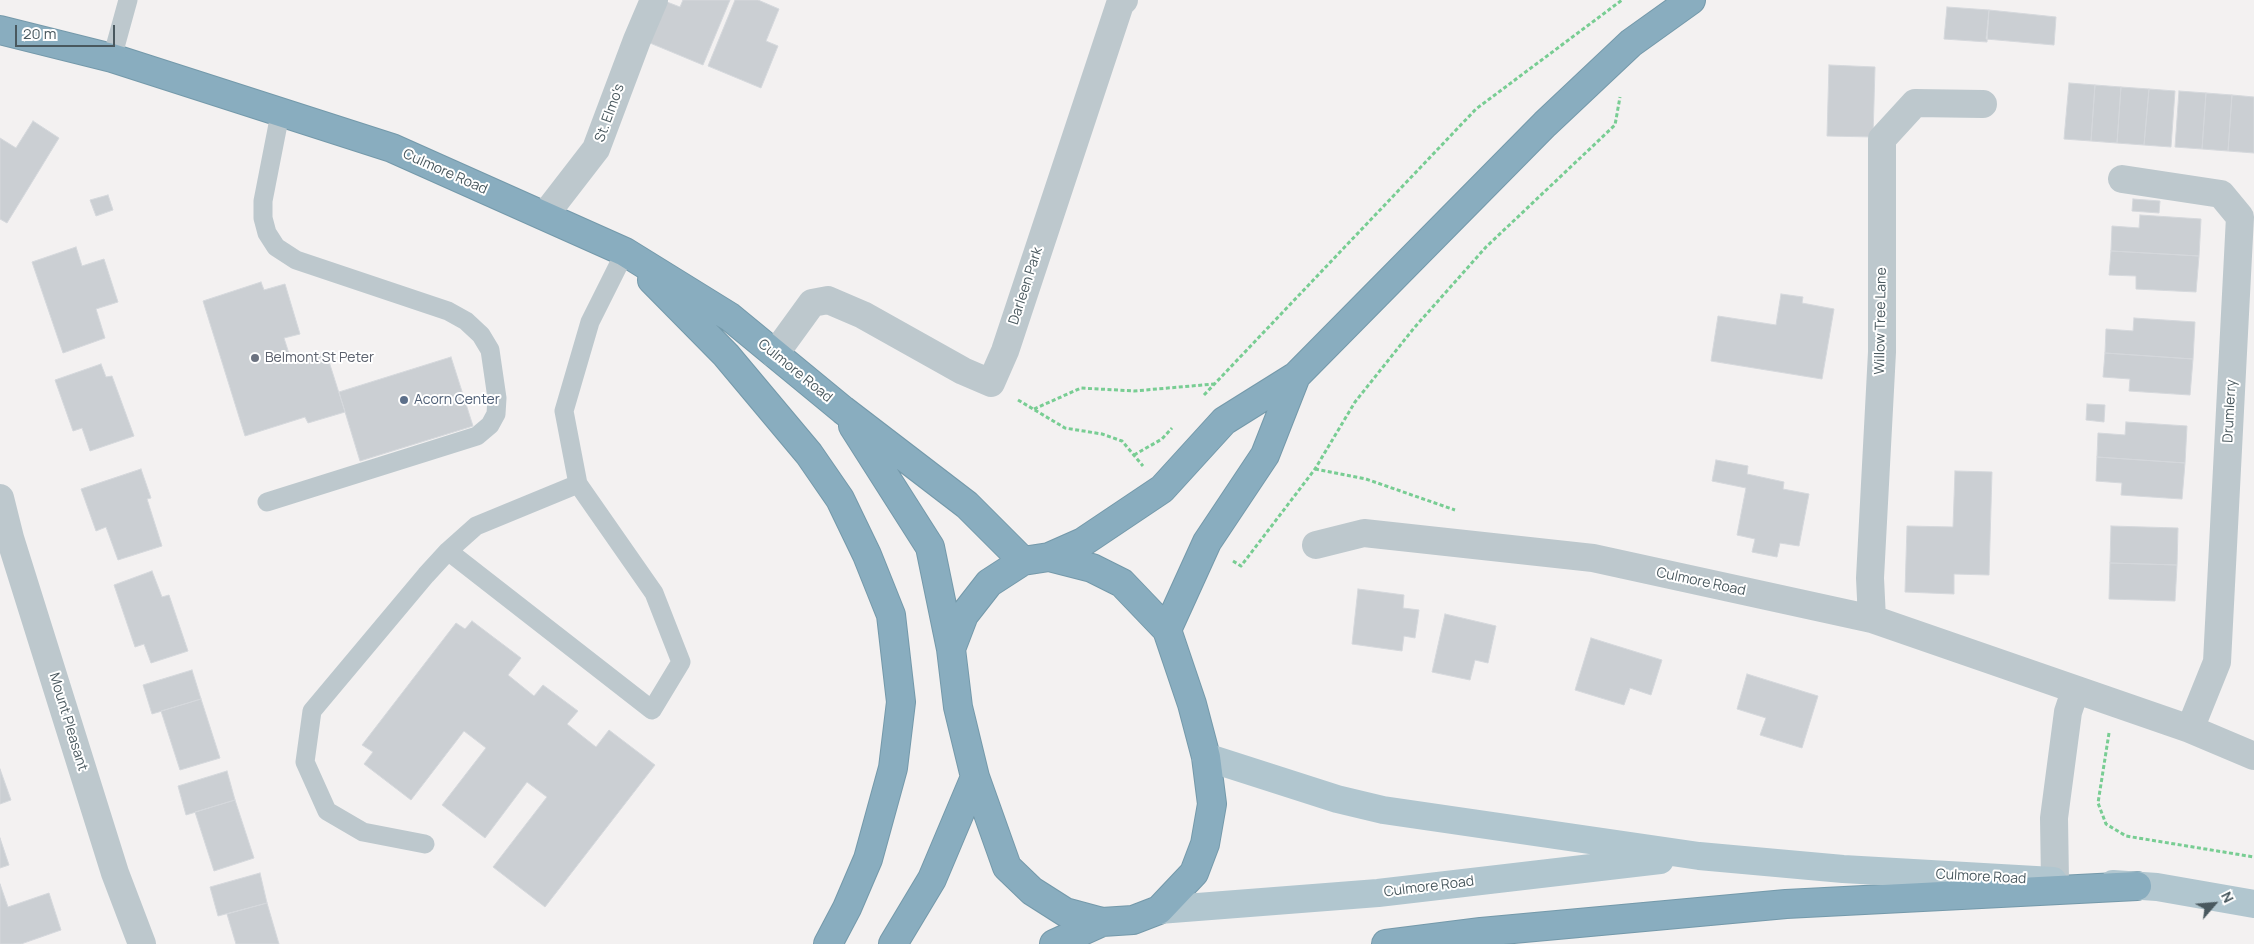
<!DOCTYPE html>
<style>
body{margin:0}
#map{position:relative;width:2254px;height:944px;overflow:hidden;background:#f3f1f1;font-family:Manrope,sans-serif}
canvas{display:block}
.north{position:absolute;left:2189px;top:879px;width:50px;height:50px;-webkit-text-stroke:4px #fff;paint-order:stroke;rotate:63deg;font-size:14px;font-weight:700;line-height:20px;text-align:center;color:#49585e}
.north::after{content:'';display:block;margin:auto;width:18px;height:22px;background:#49585e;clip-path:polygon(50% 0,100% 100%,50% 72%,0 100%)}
.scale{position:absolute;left:15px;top:25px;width:100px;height:22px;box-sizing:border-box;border:2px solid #49585e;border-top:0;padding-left:6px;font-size:15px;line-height:18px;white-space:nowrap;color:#49585e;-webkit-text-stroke:4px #fff;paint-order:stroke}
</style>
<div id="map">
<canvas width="2254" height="944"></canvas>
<div class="north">N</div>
<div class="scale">20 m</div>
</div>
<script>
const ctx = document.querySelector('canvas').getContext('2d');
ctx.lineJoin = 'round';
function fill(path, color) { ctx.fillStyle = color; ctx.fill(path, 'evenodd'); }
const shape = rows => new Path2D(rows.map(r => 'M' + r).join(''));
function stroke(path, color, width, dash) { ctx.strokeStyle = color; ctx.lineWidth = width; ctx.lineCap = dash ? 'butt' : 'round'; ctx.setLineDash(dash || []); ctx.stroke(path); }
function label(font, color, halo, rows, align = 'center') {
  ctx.font = font + ' Manrope,sans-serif'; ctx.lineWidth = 4; ctx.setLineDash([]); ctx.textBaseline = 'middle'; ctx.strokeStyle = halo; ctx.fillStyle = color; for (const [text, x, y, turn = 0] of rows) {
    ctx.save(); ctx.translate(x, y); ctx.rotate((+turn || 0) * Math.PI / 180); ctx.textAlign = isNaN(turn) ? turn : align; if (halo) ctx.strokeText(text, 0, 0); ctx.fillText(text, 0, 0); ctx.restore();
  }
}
const building = shape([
 [683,0,730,0,703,65,650,43,667,2,680,7,683,0],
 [735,0,758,0,779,9,766,41,778,46,761,88,708,66,735,0],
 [1947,7,1989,10,1987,42,1944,39,1947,7],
 [1989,10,2056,17,2054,45,1986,39,1989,10],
 [1829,65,1875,67,1873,137,1827,136,1829,65],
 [2069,83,2095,85,2091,141,2064,139,2069,83],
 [2095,85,2121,87,2117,143,2091,141,2095,85],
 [2121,87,2149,89,2144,145,2117,143,2121,87],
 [2149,89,2175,91,2171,147,2144,145,2149,89],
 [2179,91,2206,93,2202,149,2175,147,2179,91],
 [2206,93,2232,95,2228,151,2202,149,2206,93],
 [2232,95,2254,97,2254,153,2228,151,2232,95],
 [33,121,59,138,7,223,0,219,0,138,16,148,33,121],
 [108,195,113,210,96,216,90,200,108,195],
 [2133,199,2160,201,2159,213,2132,211,2133,199],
 [2140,215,2201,219,2199,256,2111,251,2112,226,2139,228,2140,215],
 [76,247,82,266,104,259,118,302,96,309,105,338,63,353,32,262,76,247],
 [2111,251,2199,256,2196,292,2136,289,2136,276,2109,275,2111,251],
 [261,282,264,290,285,284,300,334,284,338,292,363,326,352,345,412,308,423,305,417,245,436,203,301,261,282],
 [1781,294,1803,297,1802,303,1834,309,1822,379,1711,361,1718,316,1776,325,1781,294],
 [2134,318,2195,322,2193,359,2105,353,2106,329,2133,331,2134,318],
 [2105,353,2193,359,2190,395,2129,391,2130,379,2103,377,2105,353],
 [451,357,473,426,360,461,339,392,451,357],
 [101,364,106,377,112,376,134,436,90,451,82,428,73,431,55,380,101,364],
 [2087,404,2105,405,2104,422,2086,420,2087,404],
 [2126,422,2187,426,2185,463,2097,457,2098,433,2125,435,2126,422],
 [2097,457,2185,463,2182,499,2121,495,2122,483,2096,481,2097,457],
 [1716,460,1748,466,1747,474,1784,482,1783,489,1809,494,1799,546,1780,543,1777,557,1752,552,1755,539,1737,535,1746,488,1712,481,1716,460],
 [141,469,151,498,147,499,162,546,118,560,106,527,96,531,81,489,141,469],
 [1955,471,1992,472,1989,575,1954,574,1954,594,1905,592,1907,526,1953,527,1955,471],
 [2111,526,2178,528,2177,565,2110,563,2111,526],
 [2110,563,2177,565,2175,601,2109,599,2110,563],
 [152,571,162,597,169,595,188,651,151,663,144,644,135,647,114,585,152,571],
 [1358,589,1404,595,1403,608,1419,610,1415,638,1404,636,1402,651,1352,644,1358,589],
 [1445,614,1496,626,1488,663,1475,660,1470,680,1432,672,1445,614],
 [472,621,521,658,508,675,534,696,543,685,578,711,567,724,596,747,609,730,655,765,545,907,493,867,547,797,527,782,485,838,442,805,486,748,464,731,411,800,364,764,373,752,362,745,456,623,465,629,472,621],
 [1591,638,1662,660,1651,695,1630,688,1624,705,1575,690,1591,638],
 [192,670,201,699,152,714,143,685,192,670],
 [1747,674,1818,696,1802,748,1760,735,1766,718,1737,709,1747,674],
 [201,699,220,758,180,770,161,711,201,699],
 [0,769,11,800,0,804,0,769],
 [227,771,235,800,186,815,178,786,227,771],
 [235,800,254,858,214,871,195,812,235,800],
 [0,838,9,865,0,868,0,838],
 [260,873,267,903,218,916,210,887,260,873],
 [0,884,8,907,49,893,61,930,21,944,0,944,0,884],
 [267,903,279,944,236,944,227,914,267,903]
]);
const path = shape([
 [1204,395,1476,109,1622,0],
 [1018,400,1065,428,1102,434,1122,441,1143,466],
 [1034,409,1081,388,1134,391,1214,384],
 [1134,455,1162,439,1172,428],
 [1315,469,1366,479,1455,510],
 [1233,561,1241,566,1315,469,1355,402,1414,328,1486,247,1615,125,1620,97],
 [2109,733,2098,803,2106,824,2126,836,2254,857]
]);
const lane = shape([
 [112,58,128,0],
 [267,502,477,436,490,425,496,414,497,398,490,350,481,335,466,321,448,311,296,260,276,247,267,233,263,218,263,201,280,114],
 [448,551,652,710,681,662,654,593,578,484,564,411,590,322,625,252],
 [425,844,363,832,327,811,305,762,312,711,426,575,448,551,476,526,578,484]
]);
const street = shape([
 [2122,179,2221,194,2240,217,2217,662,2190,729],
 [545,215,596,149,637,40,654,0],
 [775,354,812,303,828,300,863,315,963,371,991,383,1005,351,1120,4,1124,0],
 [0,498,10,538,115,873,142,944],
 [1316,545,1364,533,1593,558,1872,619,2190,729,2254,756],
 [1872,619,1870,578,1882,352,1882,139,1915,103,1983,104],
 [2055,881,2054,818,2068,712,2075,691]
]);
const primary = shape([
 [1206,757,1337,799,1383,810,1699,856,1843,869,2053,881],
 [2113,884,2157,887,2254,904],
 [1159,910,1378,893,1660,860]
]);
const highway = shape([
 [0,30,112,58,392,148,625,252,730,317,843,410,967,505,1023,561],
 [652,280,726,355,809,454,840,499,867,555,891,615,901,702,893,768,868,859,847,908,828,944],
 [853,426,930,547,951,649],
 [1049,557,1083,542,1162,489,1224,421,1296,376,1545,124,1631,43,1691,0],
 [1167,630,1207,542,1265,455,1296,376],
 [893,944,932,879,975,777],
 [1054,944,1102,922,1133,920,1159,910,1194,873,1205,844,1212,804,1206,757,1192,704,1167,630,1122,583,1092,568,1049,557,1023,561,989,583,964,615,951,649,958,707,975,777,1007,867,1032,891,1065,912,1102,922],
 [1386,944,1481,932,1786,904,2137,886]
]);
const markers = [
 [255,358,5,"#6b7280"],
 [404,400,5,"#5c6f8a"]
];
const streetNames = [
 ["St. Elmo's",610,113,-70],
 ["Culmore Road",445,172,24],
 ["Darleen Park",1026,286,-72],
 ["Willow Tree Lane",1881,321,-89],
 ["Culmore Road",795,371,39],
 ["Drumlerry",2230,411,-87],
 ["Culmore Road",1701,582,12],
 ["Mount Pleasant",68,722,73],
 ["Culmore Road",1981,877,3],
 ["Culmore Road",1429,887,-7]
];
const worshipNames = [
 ["Belmont St Peter",265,358]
];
const serviceNames = [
 ["Acorn Center",414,400]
];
fill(building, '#cbcfd3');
stroke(building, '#d5d8dc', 1);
stroke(highway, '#7499aa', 30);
stroke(path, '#78cd93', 3, [4, 2.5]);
stroke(lane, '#bdc8cd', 19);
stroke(street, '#bdc8cd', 28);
stroke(primary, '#b1c6cf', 28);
stroke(highway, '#89adbf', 28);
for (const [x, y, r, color] of markers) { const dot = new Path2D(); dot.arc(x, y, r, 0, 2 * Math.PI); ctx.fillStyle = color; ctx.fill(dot); stroke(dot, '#fff', 2); }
label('14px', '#49585e', '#fff', streetNames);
label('14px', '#5b616d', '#fff', worshipNames, 'left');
label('14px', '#4e5e75', '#fff', serviceNames, 'left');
</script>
